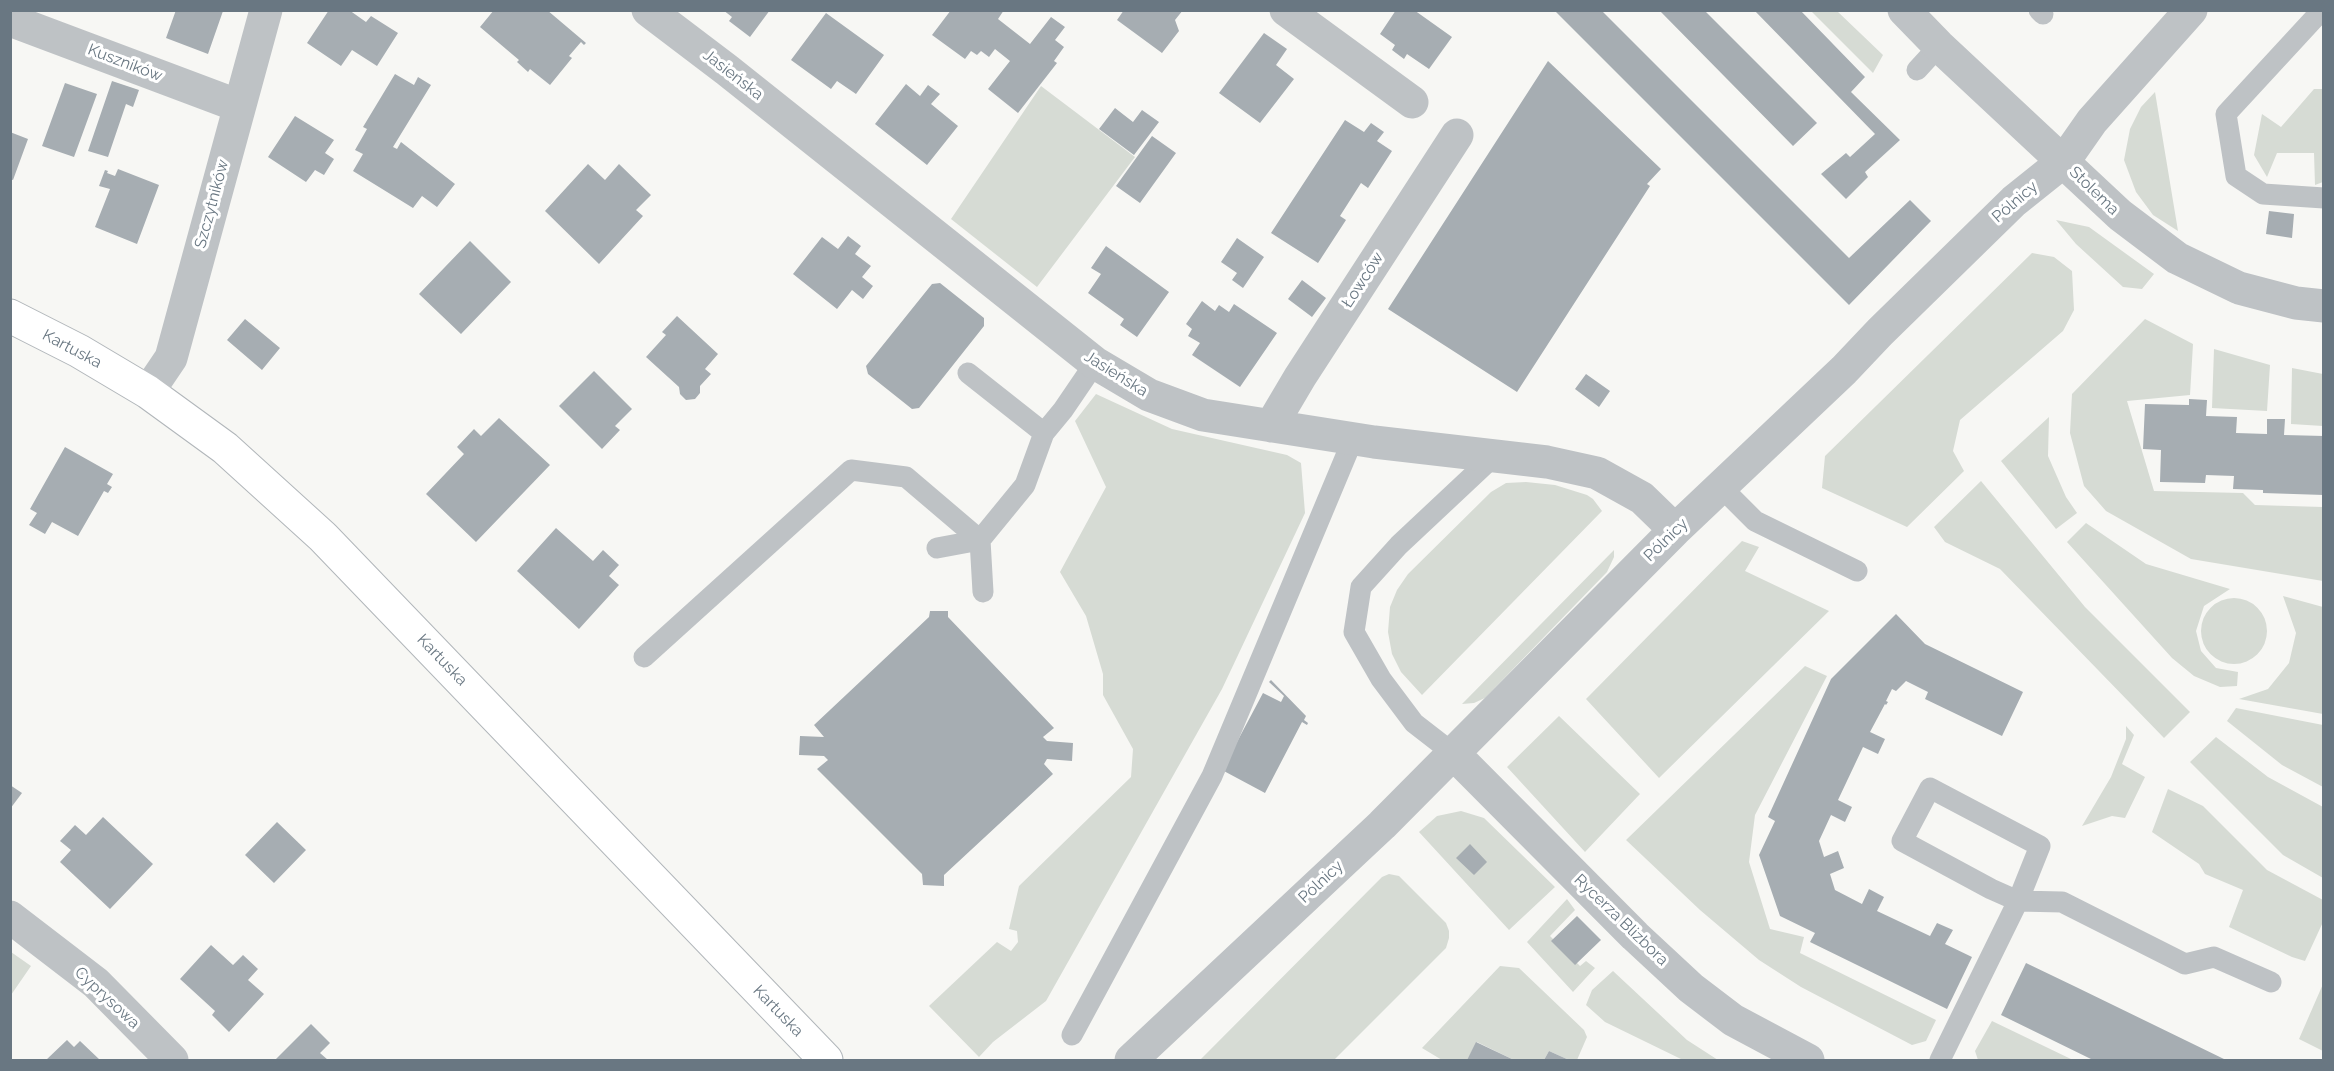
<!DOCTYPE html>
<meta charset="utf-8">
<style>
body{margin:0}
#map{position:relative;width:2334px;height:1071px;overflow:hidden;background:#f7f7f4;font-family:Raleway,sans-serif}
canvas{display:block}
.frame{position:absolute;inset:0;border:12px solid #697782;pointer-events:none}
</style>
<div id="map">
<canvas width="2334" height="1071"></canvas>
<div class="frame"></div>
</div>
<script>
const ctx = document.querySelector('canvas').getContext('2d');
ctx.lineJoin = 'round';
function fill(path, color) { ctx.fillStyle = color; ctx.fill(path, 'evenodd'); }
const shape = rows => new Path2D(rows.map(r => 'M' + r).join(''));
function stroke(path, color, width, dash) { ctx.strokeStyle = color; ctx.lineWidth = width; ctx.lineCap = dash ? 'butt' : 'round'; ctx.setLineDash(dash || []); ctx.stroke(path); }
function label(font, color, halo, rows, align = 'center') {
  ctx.font = font + ' Raleway,sans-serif'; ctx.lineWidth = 6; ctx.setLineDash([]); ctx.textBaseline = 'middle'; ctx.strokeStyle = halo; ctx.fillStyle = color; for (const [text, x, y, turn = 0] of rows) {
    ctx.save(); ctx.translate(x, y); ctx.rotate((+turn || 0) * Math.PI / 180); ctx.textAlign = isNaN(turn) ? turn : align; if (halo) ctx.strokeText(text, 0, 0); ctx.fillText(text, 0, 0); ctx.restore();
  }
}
const green = shape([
 [1811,11,1837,11,1883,55,1873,73],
 [1041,86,1135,157,1037,287,951,219],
 [2314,89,2323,89,2323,182,2315,185,2314,153,2277,153,2267,177,2254,155,2262,114,2281,127],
 [2155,92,2178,231,2153,215,2136,192,2124,160,2130,129,2141,107],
 [2056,220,2089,227,2154,274,2142,289,2123,287,2076,244],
 [2032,253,2054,257,2072,271,2074,310,2063,331,1960,420,1953,451,1964,471,1907,527,1822,488,1825,456],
 [2145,319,2193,344,2190,395,2127,401,2154,491,2243,493,2255,505,2323,507,2323,581,2191,559,2106,511,2084,486,2070,433,2072,394],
 [2214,349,2270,365,2267,411,2212,408],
 [2292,368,2323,374,2323,426,2291,424],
 [1096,394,1172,429,1287,455,1301,463,1305,513,1222,689,1046,1001,993,1042,979,1057,929,1006,997,942,1011,951,1018,942,1017,931,1009,929,1019,886,1131,777,1133,749,1103,695,1103,674,1086,616,1060,572,1106,487,1075,421],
 [2049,417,2048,456,2066,497,2077,513,2056,529,2001,461],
 [1981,481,2085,607,2190,712,2164,738,2000,569,1945,542,1934,527],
 [1526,482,1555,485,1587,495,1593,499,1602,511,1422,695,1401,672,1392,654,1388,632,1390,607,1397,590,1408,574,1491,492,1506,483],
 [2086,523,2146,564,2230,589,2204,606,2196,631,2201,651,2216,668,2238,672,2237,686,2220,687,2194,676,2172,658,2067,542],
 [1742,541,1759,547,1745,571,1829,611,1659,778,1586,699],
 [1614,550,1614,557,1607,572,1485,698,1474,703,1462,704],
 [2283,596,2323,607,2323,714,2239,699,2268,689,2289,663,2296,633],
 '2201 631a33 33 0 1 1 66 0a33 33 0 1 1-66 0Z',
 [1805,666,1827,676,1755,815,1749,862,1770,929,1804,937,1800,953,1936,1020,1926,1041,1912,1045,1801,987,1759,960,1700,910,1626,840],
 [2236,708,2323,725,2323,787,2282,765,2227,721],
 [1559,716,1640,794,1585,852,1507,767],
 [2126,726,2134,735,2122,764,2145,777,2125,818,2112,816,2082,826,2111,777,2126,739],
 [2216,737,2268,777,2323,807,2323,878,2283,855,2190,762],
 [2168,789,2203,806,2267,870,2323,900,2323,922,2305,961,2292,957,2229,927,2243,890,2205,874,2199,864,2152,832],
 [1461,811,1484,818,1555,887,1509,930,1419,832,1437,816],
 [1389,874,1399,876,1446,923,1449,931,1449,938,1446,948,1334,1060,1200,1060,1382,877],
 [1567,899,1575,910,1550,936,1580,966,1586,961,1595,968,1573,992,1527,942],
 [11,952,31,966,11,995],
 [1500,966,1519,968,1584,1030,1587,1037,1577,1060,1569,1060,1549,1051,1544,1060,1514,1060,1477,1042,1467,1060,1442,1060,1422,1048],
 [1613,971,1687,1040,1718,1060,1683,1060,1605,1022,1586,1005,1592,990],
 [2323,984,2324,1051,2323,1051,2299,1039],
 [1992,1021,2073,1060,1978,1060,1975,1051]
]);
const building = shape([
 [176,10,223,11,208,54,166,38],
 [329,10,349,10,366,22,371,16,398,33,377,66,352,50,341,66,307,43],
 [494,10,547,10,586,43,584,45,581,42,569,56,572,58,550,85,530,69,528,72,517,62,519,60,480,27],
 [723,10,770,10,750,37,729,21,732,17],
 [951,10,1004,10,998,19,1030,44,1051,17,1065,27,1055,40,1064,47,1054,61,1057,63,1018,113,988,89,1010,61,995,49,989,57,981,51,977,55,971,51,965,59,932,35],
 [1124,10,1183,10,1175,20,1179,31,1162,53,1117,20],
 [1396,10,1414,10,1452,37,1429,69,1407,54,1404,59,1392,50,1395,45,1380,34],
 [1554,10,1601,10,1849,258,1910,200,1931,221,1849,305],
 [1659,10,1704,10,1817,123,1793,146],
 [1754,10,1800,10,1865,77,1851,92,1900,140,1865,172,1868,177,1846,199,1821,174,1846,153,1850,157,1875,134],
 [826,13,884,55,856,94,837,81,831,89,791,60],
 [1264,33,1287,49,1276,65,1294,79,1260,123,1219,93],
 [1548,61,1661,169,1647,184,1650,186,1517,392,1388,309],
 [395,74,414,85,418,77,431,85,393,147,397,149,401,142,455,184,437,207,422,196,413,208,353,171,363,154,355,150,367,129,363,127],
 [112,81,139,90,133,107,126,104,108,157,88,151],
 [65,83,97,94,74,157,42,146],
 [906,84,920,96,928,85,940,94,931,104,958,126,927,165,875,124],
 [1115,108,1133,122,1142,110,1159,122,1134,155,1099,129],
 [295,116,334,140,325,153,334,159,324,175,315,170,306,182,268,157],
 [1345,120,1364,132,1371,123,1384,132,1377,141,1392,151,1368,188,1361,183,1340,216,1346,220,1318,263,1271,233],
 [10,132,28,139,13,180,10,179],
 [1152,136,1176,153,1140,203,1116,186],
 [588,164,605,180,619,164,651,195,636,210,643,216,599,264,545,211],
 [118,169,159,185,137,244,95,227,110,189,99,186,105,170,108,171,107,173,115,176],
 [2269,211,2294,214,2292,238,2266,234],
 [848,236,861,246,855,254,871,266,862,277,873,286,863,299,852,290,837,309,793,274,822,237,838,249],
 [1237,238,1264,257,1243,288,1232,280,1237,273,1221,262],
 [470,241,511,282,461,334,419,294],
 [1106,246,1169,292,1137,337,1120,325,1124,319,1088,293,1101,274,1091,268],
 [1302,280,1326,298,1312,317,1288,299],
 [940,283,984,318,984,326,919,408,912,409,868,374,866,366,932,284],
 [1202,301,1215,311,1219,305,1229,312,1234,304,1277,333,1240,387,1192,355,1200,343,1188,336,1192,329,1186,324],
 [677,316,718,354,705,369,711,374,700,386,700,393,695,399,686,400,680,394,679,387,646,357,666,335,662,332],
 [245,319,280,348,262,370,227,340],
 [594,371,632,409,615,426,620,430,602,449,559,406],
 [1586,374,1610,391,1599,407,1575,389],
 [2189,399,2207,400,2206,416,2237,417,2236,433,2267,434,2267,419,2285,419,2284,435,2324,436,2324,495,2263,493,2263,490,2233,489,2234,476,2206,475,2205,483,2160,482,2161,450,2143,449,2145,404,2189,405],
 [499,418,550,465,476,542,426,494,464,454,457,447,474,429,481,436],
 [65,447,113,474,107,484,112,487,108,493,104,491,78,536,52,522,45,534,29,525,37,513,30,509],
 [556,528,593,561,603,550,619,565,609,576,619,585,579,629,517,571],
 [930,611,948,611,948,617,1054,728,1043,737,1047,741,1073,743,1072,761,1047,759,1044,764,1053,774,944,875,944,886,923,885,922,874,817,769,828,760,824,756,799,755,800,736,824,737,814,725,929,617],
 [1896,614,1925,644,2023,692,2002,736,1925,699,1928,692,1906,681,1896,691,1892,689,1886,701,1888,702,1886,705,1885,704,1870,732,1885,739,1878,754,1863,747,1838,800,1852,807,1845,822,1831,815,1819,841,1824,857,1838,851,1844,868,1830,874,1835,890,1862,904,1869,889,1884,897,1877,911,1930,936,1937,923,1953,930,1945,944,1972,957,1947,1009,1810,942,1815,933,1780,916,1759,855,1775,821,1768,817,1831,679],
 [1271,680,1306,716,1304,720,1308,723,1307,725,1302,722,1265,793,1222,770,1263,693,1281,702,1284,696,1269,682],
 [10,785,22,793,10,809],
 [103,817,153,864,110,909,60,862,71,850,60,841,75,825,86,835],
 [277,822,306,850,274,883,245,855],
 [1470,844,1487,862,1474,875,1456,858],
 [1577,916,1601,940,1575,965,1551,941],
 [211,945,233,965,243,955,258,969,248,980,264,994,229,1032,212,1015,215,1011,180,979],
 [2026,963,2076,987,2226,1060,2093,1060,2001,1015],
 [311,1024,330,1043,320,1053,328,1060,275,1060],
 [67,1040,74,1047,80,1041,100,1060,46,1060],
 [1476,1042,1514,1060,1467,1060],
 [1549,1051,1569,1060,1544,1060]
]);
const lane = shape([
 [2039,10,2043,14],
 [2322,10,2226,114,2236,176,2263,194,2324,198],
 [1917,70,1939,46],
 [968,373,1044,433],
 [1722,488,1755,521,1857,571],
 [937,548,980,540,983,592],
 [644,657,851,470,906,477,980,540,1025,485,1044,433,1063,410,1095,363],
 [1454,754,1414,723,1381,679,1354,632,1361,587,1399,545,1495,455],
 [1930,788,2040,846,2018,901,1991,889,1902,841,1930,788],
 [1072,1035,1212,776,1353,439],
 [1940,1060,2018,901,2062,902,2185,964,2214,957,2271,982]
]);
const street = shape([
 [648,10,727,70,1095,363,1149,395,1203,415,1374,442,1547,462,1597,473,1642,498,1675,530],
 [1286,10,1412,102],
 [1904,10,1939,46,2120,215,2177,258,2239,288,2296,303,2324,306],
 [10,20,239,106],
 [148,392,171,358,266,10],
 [1271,426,1300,377,1457,135],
 [1454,754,1635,936,1691,988,1733,1020,1808,1060],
 [10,917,96,983,172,1060],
 [1131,1060,1382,825,1675,530,1844,370,1880,332,2014,201,2064,161,2092,121,2191,10]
]);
const secondary = shape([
 [10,316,79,351,148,392,225,448,323,537,826,1060]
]);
const streetNames = [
 ["Kuszników",125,63,21],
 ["Jasieńska",733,75,38],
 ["Stolema",2094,191,44],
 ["Pólnicy",2015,202,-41],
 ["Szczytników",212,204,-75],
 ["Łowców",1363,280,-57],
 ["Kartuska",72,349,28],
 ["Jasieńska",1116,374,32],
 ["Pólnicy",1666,540,-44],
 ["Kartuska",442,660,46],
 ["Pólnicy",1321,882,-43],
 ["Rycerza Blizbora",1621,920,44],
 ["Cyprysowa",107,998,43],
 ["Kartuska",778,1011,46]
];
fill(green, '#d6dbd4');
fill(building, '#a6adb2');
stroke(secondary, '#b1b6ba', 35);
stroke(lane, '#bec2c5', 21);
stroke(street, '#bec2c5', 33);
stroke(secondary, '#fff', 33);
label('16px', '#697782', '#fff', streetNames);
</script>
